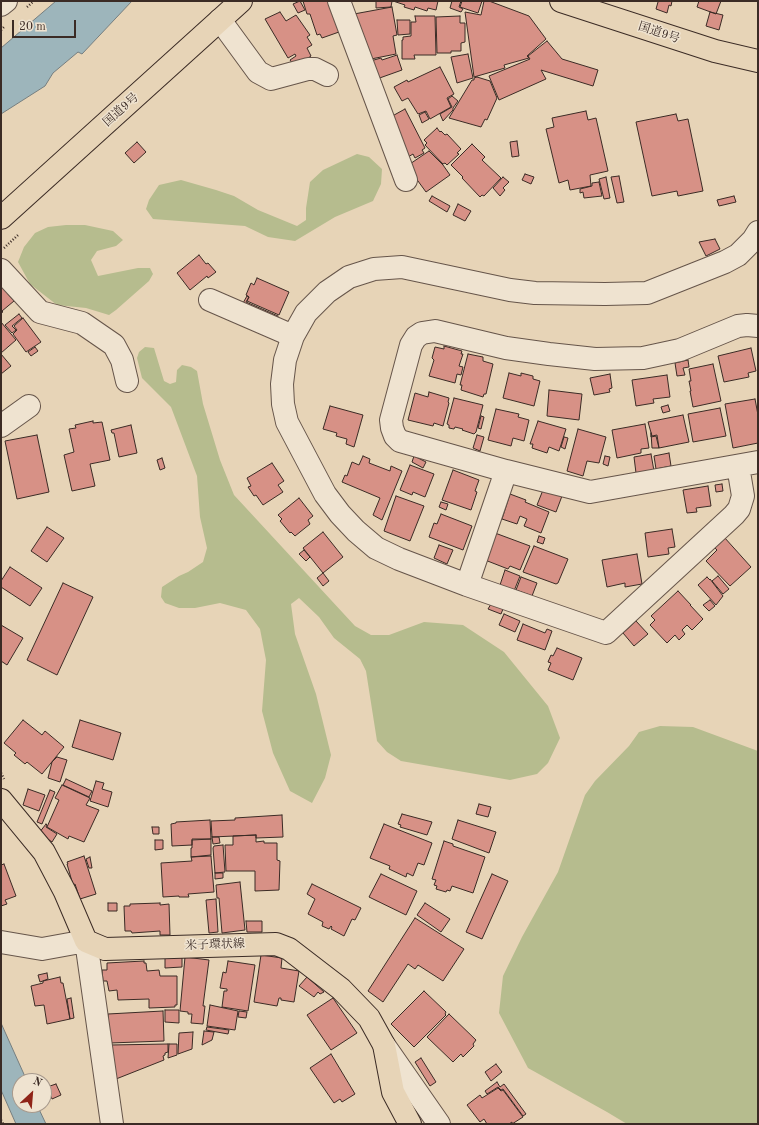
<!DOCTYPE html>
<meta charset="utf-8">
<style>
body{margin:0}
#map{position:relative;width:759px;height:1125px;overflow:hidden;background:#e7d4b7;font-family:"Old Standard TT",serif}
canvas{display:block}
.frame{position:absolute;inset:0;border:2px solid #3b2b25;pointer-events:none}
.north{position:absolute;left:12px;top:1073px;width:40px;height:40px;box-sizing:border-box;background:#efe3d0;border:1px solid #a7998c;border-radius:50%;rotate:26deg;font-size:11px;font-weight:700;line-height:16px;text-align:center;color:#3b2b25}
.north::after{content:'';display:block;margin:auto;width:14px;height:18px;background:#8f2418;clip-path:polygon(50% 0,100% 100%,50% 72%,0 100%)}
.scale{position:absolute;left:12px;top:20px;width:64px;height:18px;box-sizing:border-box;border:2px solid #3b2b25;border-top:0;padding-left:5px;font-size:12px;line-height:14px;white-space:nowrap;color:#3b2b25;-webkit-text-stroke:3px #efe3d0;paint-order:stroke}
</style>
<div id="map">
<canvas width="759" height="1125"></canvas>
<div class="frame"></div>
<div class="north">N</div>
<div class="scale">20 m</div>
</div>
<script>
const ctx = document.querySelector('canvas').getContext('2d');
ctx.lineJoin = 'round';
function fill(path, color) { ctx.fillStyle = color; ctx.fill(path, 'evenodd'); }
const shape = rows => new Path2D(rows.map(r => 'M' + r).join(''));
function stroke(path, color, width, dash) { ctx.strokeStyle = color; ctx.lineWidth = width; ctx.lineCap = dash ? 'butt' : 'round'; ctx.setLineDash(dash || []); ctx.stroke(path); }
function label(font, color, halo, rows, align = 'center') {
  ctx.font = font + ' "Old Standard TT","Noto Serif JP",serif'; ctx.lineWidth = 3; ctx.setLineDash([]); ctx.textBaseline = 'middle'; ctx.strokeStyle = halo; ctx.fillStyle = color; for (const [text, x, y, turn = 0] of rows) {
    ctx.save(); ctx.translate(x, y); ctx.rotate((+turn || 0) * Math.PI / 180); ctx.textAlign = isNaN(turn) ? turn : align; if (halo) ctx.strokeText(text, 0, 0); ctx.fillText(text, 0, 0); ctx.restore();
  }
}
const green = shape([
 [357,154,369,157,382,169,381,184,373,201,335,217,295,241,268,237,245,226,153,219,146,209,149,200,159,185,181,180,216,190,234,196,258,210,297,226,306,220,306,208,310,182,323,170],
 [66,225,85,225,113,231,123,240,116,246,97,251,91,260,98,276,138,268,150,268,153,274,149,281,116,310,109,315,86,308,57,305,30,284,18,262,24,247,35,233,48,227],
 [145,347,154,348,164,381,170,384,176,382,177,370,182,365,191,367,197,371,203,404,220,460,234,495,355,626,371,635,389,635,424,622,463,625,504,652,548,706,560,738,548,763,537,774,510,780,401,761,387,752,377,741,366,671,360,659,334,638,319,617,299,598,291,604,295,634,316,694,331,755,325,778,312,803,290,791,273,753,262,711,266,660,260,629,246,610,220,603,195,608,179,608,165,603,161,597,162,587,179,576,188,572,203,562,207,548,200,517,197,476,171,407,142,378,137,358,139,352],
 [660,726,693,727,758,751,758,1124,627,1124,607,1112,528,1068,499,1013,503,976,522,937,558,872,585,795,595,781,629,746,639,732]
]);
const water = shape([
 [56,1,132,1,82,54,78,52,53,73,45,86,1,114,1,48,56,1],
 [1,1023,27,1081,20,1081,20,1105,37,1105,46,1124,16,1124,1,1090,1,1023]
]);
const building = shape([
 [300,1,305,10,298,13,293,4,300,1],
 [303,1,331,1,335,21,339,32,322,38,320,34,317,35,310,14,307,14,303,1],
 [359,1,392,1,391,7,376,8,376,1,359,1],
 [393,1,438,1,436,10,428,8,427,11,415,7,414,10,404,7,405,5,393,1],
 [452,1,461,1,459,7,463,9,461,12,450,8,452,1],
 [462,1,482,1,478,13,460,7,462,1],
 [484,1,489,1,529,16,546,39,527,56,529,58,504,65,505,68,474,77,465,12,481,15,484,1],
 [657,1,672,1,671,6,669,5,667,13,656,9,658,2,657,1],
 [699,1,721,1,716,14,697,7,699,1],
 [392,7,397,35,393,36,396,54,366,60,354,14,392,7],
 [280,12,286,21,296,15,310,35,307,37,312,45,307,48,311,56,295,67,290,60,296,56,295,54,288,58,265,19,280,12],
 [710,12,723,15,719,30,706,26,710,12],
 [415,16,435,16,436,55,414,55,415,59,402,59,402,40,403,40,403,37,411,36,411,22,416,22,415,16],
 [460,16,460,23,465,23,465,42,461,43,461,51,451,51,451,53,437,53,436,17,460,16],
 [397,20,410,20,410,34,398,35,397,20],
 [547,41,562,59,598,70,593,86,541,70,546,79,499,100,489,76,530,59,528,56,547,41],
 [468,54,473,78,457,83,451,57,468,54],
 [397,55,402,70,374,80,367,62,381,58,382,60,397,55],
 [440,67,454,94,447,98,451,107,430,119,426,111,418,114,408,98,402,101,394,87,407,80,408,82,440,67],
 [477,77,490,81,497,98,487,120,485,119,481,127,449,118,472,80,474,80,474,78,477,77],
 [452,96,458,101,453,108,453,110,443,121,440,114,452,107,448,99,452,96],
 [405,109,425,148,422,150,424,153,415,158,413,154,408,157,387,119,405,109],
 [586,111,588,120,596,118,608,171,590,175,591,186,570,190,568,180,559,183,546,129,554,127,552,118,586,111],
 [425,112,429,119,422,123,419,115,425,112],
 [676,114,678,121,688,119,703,191,678,196,677,191,652,196,636,122,676,114],
 [437,128,440,132,441,131,445,135,447,134,461,149,457,153,459,154,447,165,445,163,443,164,425,145,427,143,424,140,437,128],
 [517,141,519,156,512,157,510,142,517,141],
 [137,142,146,152,134,163,125,153,137,142],
 [472,144,485,157,482,160,501,178,484,196,482,195,480,197,462,178,463,177,451,165,472,144],
 [429,151,443,165,450,175,426,192,407,166,429,151],
 [525,174,534,177,531,184,522,180,525,174],
 [619,176,624,202,617,203,611,177,619,176],
 [503,177,509,182,503,188,505,190,500,196,493,188,503,177],
 [606,177,610,198,604,199,599,179,606,177],
 [599,182,602,196,584,198,583,192,580,193,580,189,592,186,592,183,599,182],
 [432,196,450,206,447,212,429,201,432,196],
 [734,196,736,202,719,206,717,200,734,196],
 [458,204,471,211,465,221,453,215,458,204],
 [715,239,720,249,706,256,699,242,715,239],
 [199,255,206,264,208,263,216,272,208,278,207,276,190,290,177,273,199,255],
 [257,278,289,292,279,315,247,301,249,297,246,295,251,283,254,285,257,278],
 [1,286,14,301,2,311,3,312,1,313,1,286],
 [247,296,249,297,246,302,278,316,277,319,243,303,247,296],
 [19,314,22,318,12,326,16,330,12,333,5,325,19,314],
 [23,318,41,342,26,352,13,334,17,330,14,326,23,318],
 [1,322,16,340,1,353,1,322],
 [444,346,462,351,461,354,463,354,459,366,463,367,461,375,457,374,455,383,429,376,434,360,432,358,435,347,444,349,444,346],
 [35,347,38,351,31,356,28,352,35,347],
 [751,348,756,371,748,373,749,377,724,382,718,356,751,348],
 [1,354,11,366,1,374,1,354],
 [468,354,483,357,483,361,493,364,486,394,484,394,483,397,461,390,462,385,460,385,468,354],
 [688,360,689,367,683,368,685,375,677,376,675,363,688,360],
 [713,364,721,401,693,407,690,391,691,391,689,381,691,381,689,369,713,364],
 [509,373,521,376,521,373,533,376,533,379,540,381,534,406,503,398,509,373],
 [610,374,612,388,609,389,610,392,594,395,590,378,610,374],
 [667,375,670,397,653,399,654,403,636,406,632,380,667,375],
 [549,390,582,394,579,420,547,416,549,390],
 [429,392,449,398,448,402,449,403,443,426,434,423,433,426,408,420,415,393,428,397,429,392],
 [454,398,483,405,476,432,474,434,462,430,463,429,455,427,454,429,449,428,449,425,447,424,454,398],
 [755,399,758,415,758,443,733,448,725,404,755,399],
 [668,405,670,411,663,413,661,407,668,405],
 [330,406,363,415,354,447,346,444,347,439,336,436,337,433,323,429,330,406],
 [720,408,726,436,693,442,688,414,720,408],
 [496,409,519,414,518,417,529,420,524,441,513,438,511,446,488,440,496,409],
 [683,415,689,442,659,448,657,435,652,436,648,422,683,415],
 [481,416,484,417,481,429,478,428,481,416],
 [93,421,93,423,102,422,110,460,90,464,95,486,72,491,64,455,74,452,69,429,76,428,75,425,93,421],
 [538,421,566,429,559,451,549,447,547,453,532,448,533,444,530,444,538,421],
 [645,424,649,448,641,449,641,453,617,458,612,430,645,424],
 [131,425,137,453,119,457,114,433,112,433,111,430,131,425],
 [578,429,606,437,599,463,587,461,583,476,567,471,578,429],
 [651,433,651,437,656,436,659,448,652,448,651,433],
 [37,435,49,492,17,499,5,441,37,435],
 [477,435,484,437,480,451,473,448,477,435],
 [564,437,568,438,565,449,561,447,564,437],
 [669,453,671,466,656,469,654,456,669,453],
 [651,454,654,471,636,473,634,457,651,454],
 [363,456,370,459,369,463,390,471,391,466,402,471,382,520,373,515,380,498,342,482,345,475,347,476,352,462,359,465,363,456],
 [414,456,426,462,423,468,412,462,414,456],
 [605,456,610,457,608,466,603,464,605,456],
 [162,458,165,468,160,470,157,460,162,458],
 [272,463,284,481,278,485,283,492,263,505,256,495,254,496,248,487,251,486,247,478,272,463],
 [410,465,434,474,425,497,413,492,412,495,400,490,410,465],
 [453,470,479,480,475,491,477,492,471,510,442,500,453,470],
 [722,484,723,491,716,492,715,485,722,484],
 [708,486,711,506,696,508,697,512,687,513,683,490,708,486],
 [543,490,562,496,556,512,537,505,543,490],
 [510,494,526,500,525,502,549,512,541,533,524,526,527,519,520,516,517,524,502,519,510,494],
 [396,496,424,506,410,541,384,531,396,496],
 [299,498,313,516,308,520,310,524,295,536,291,532,290,533,280,521,282,519,278,515,299,498],
 [441,502,448,504,446,510,439,507,441,502],
 [441,514,472,526,463,550,429,537,434,523,437,524,441,514],
 [47,527,64,538,47,562,31,551,47,527],
 [672,529,675,547,668,548,669,554,648,557,645,533,672,529],
 [323,532,343,557,323,573,303,548,323,532],
 [495,533,530,546,520,570,510,566,508,569,485,560,495,533],
 [539,536,545,538,543,544,537,542,539,536],
 [724,537,751,567,730,586,706,561,717,550,714,547,724,537],
 [439,545,453,550,447,564,434,558,439,545],
 [534,546,568,559,558,583,556,584,523,572,534,546],
 [304,550,310,557,306,561,299,554,304,550],
 [637,554,642,584,625,587,625,583,607,587,602,560,637,554],
 [10,567,42,588,30,606,1,587,1,581,10,567],
 [505,570,520,576,514,591,500,585,505,570],
 [323,573,329,581,323,586,317,578,323,573],
 [718,576,729,589,723,594,712,581,718,576],
 [521,577,537,583,532,596,516,590,521,577],
 [707,577,710,580,710,579,723,596,716,605,698,585,707,577],
 [63,583,93,597,57,675,27,660,63,583],
 [678,591,691,605,690,605,703,619,692,630,687,625,682,630,685,634,679,640,675,635,667,643,650,625,655,620,651,616,678,591],
 [710,600,715,606,709,611,703,605,710,600],
 [491,604,503,609,501,614,488,609,491,604],
 [504,614,520,621,515,632,499,625,504,614],
 [636,621,648,634,634,646,623,633,636,621],
 [523,624,545,633,547,629,552,631,545,650,517,640,523,624],
 [1,625,23,638,7,665,1,661,1,625],
 [557,648,582,658,573,680,548,670,551,663,548,662,551,655,553,656,557,648],
 [23,720,42,735,45,731,64,747,42,774,27,762,25,764,14,755,16,753,4,743,23,720],
 [80,720,121,733,113,760,72,747,80,720],
 [57,757,67,760,60,782,48,778,52,762,57,757],
 [66,779,92,791,89,797,63,785,66,779],
 [96,781,104,783,102,789,112,792,108,807,90,801,96,781],
 [62,785,90,798,86,805,99,810,84,842,69,836,68,839,47,827,59,800,55,798,62,785],
 [28,789,45,795,39,811,23,805,28,789],
 [50,790,55,792,42,824,37,822,50,790],
 [479,804,491,807,488,817,476,814,479,804],
 [402,814,432,822,427,835,400,827,401,825,398,824,402,814],
 [282,815,283,837,256,838,256,835,212,837,211,821,235,820,235,818,282,815],
 [210,820,211,839,192,839,192,845,172,846,171,824,176,823,176,822,210,820],
 [458,820,496,832,489,853,452,839,458,820],
 [46,824,47,825,46,827,57,834,52,842,39,833,46,824],
 [384,824,432,843,424,865,418,863,413,876,407,873,406,877,389,869,390,866,370,858,384,824],
 [152,827,159,827,159,834,153,834,152,827],
 [256,835,256,842,264,841,264,843,277,843,277,860,280,861,279,890,255,891,255,871,226,871,225,845,233,845,233,836,256,835],
 [212,837,219,837,220,843,213,844,212,837],
 [211,839,211,855,191,857,191,848,192,848,192,840,211,839],
 [155,840,163,840,163,849,155,850,155,840],
 [444,841,453,844,453,846,485,857,473,893,452,886,450,891,447,890,446,892,436,889,437,886,434,885,436,880,432,879,444,841],
 [223,845,225,872,215,873,213,848,214,846,223,845],
 [84,856,96,894,80,899,75,884,73,885,67,864,68,864,67,862,84,856],
 [211,856,214,892,188,894,189,897,179,897,179,896,163,897,161,863,192,861,191,857,211,856],
 [90,857,92,868,89,868,86,859,90,857],
 [4,864,16,896,5,900,7,904,1,906,1,865,4,864],
 [215,873,223,873,223,878,215,879,215,873],
 [381,874,417,891,406,915,369,897,381,874],
 [492,874,508,881,482,939,466,932,492,874],
 [240,882,245,930,222,933,219,898,217,898,216,885,240,882],
 [312,884,361,908,355,920,352,919,344,936,331,929,332,927,331,926,329,929,322,926,323,922,308,914,315,899,307,894,312,884],
 [216,899,218,932,209,933,206,900,216,899],
 [108,903,117,903,117,911,108,911,108,903],
 [160,903,160,905,169,904,170,935,160,935,160,931,132,933,131,931,125,931,124,906,130,906,130,904,160,903],
 [425,903,450,919,441,932,417,915,425,903],
 [415,918,464,949,443,981,418,965,415,969,408,964,383,1002,368,991,415,918],
 [246,921,262,921,262,932,247,932,246,921],
 [261,955,282,958,281,968,299,971,294,1002,281,1000,281,998,279,998,277,1006,254,1002,261,955],
 [182,957,182,967,165,968,165,958,182,957],
 [185,957,209,960,203,1006,205,1006,203,1024,191,1023,192,1014,188,1014,188,1012,180,1011,185,957],
 [144,961,144,963,146,963,147,971,159,970,160,976,177,976,177,1005,175,1005,175,1007,149,1008,149,999,118,1000,117,990,109,991,107,981,103,981,102,970,107,970,107,963,144,961],
 [228,961,255,965,248,1011,222,1007,224,991,227,991,227,989,220,988,223,972,226,973,228,961],
 [47,973,48,979,40,982,38,975,47,973],
 [60,977,61,983,63,983,70,1019,47,1024,44,1005,35,1006,31,986,43,983,43,981,60,977],
 [307,977,324,992,320,994,318,992,314,997,299,986,307,977],
 [424,991,446,1012,445,1014,446,1015,414,1047,391,1024,424,991],
 [71,998,74,1018,70,1019,67,999,71,998],
 [333,998,357,1033,331,1050,307,1015,333,998],
 [210,1005,238,1011,235,1030,207,1026,210,1005],
 [165,1010,179,1010,179,1023,165,1022,165,1010],
 [163,1011,164,1041,110,1043,108,1014,163,1011],
 [239,1011,247,1012,246,1018,238,1017,239,1011],
 [449,1014,476,1040,473,1044,474,1046,463,1057,461,1054,453,1062,427,1037,449,1014],
 [207,1027,229,1030,228,1034,206,1030,207,1027],
 [204,1031,214,1032,212,1040,202,1045,204,1031],
 [193,1032,192,1049,178,1054,179,1033,193,1032],
 [168,1044,168,1052,165,1053,165,1055,163,1056,164,1060,116,1079,111,1045,168,1044],
 [169,1044,177,1044,177,1055,168,1058,169,1044],
 [331,1054,355,1094,342,1102,340,1099,334,1103,310,1068,331,1054],
 [421,1058,436,1082,430,1086,415,1062,421,1058],
 [496,1064,502,1072,491,1081,485,1072,496,1064],
 [497,1082,500,1087,504,1084,526,1114,523,1116,503,1089,501,1090,498,1087,487,1094,485,1091,497,1082],
 [56,1084,61,1095,52,1099,47,1087,56,1084],
 [498,1088,501,1091,503,1090,523,1117,512,1124,512,1122,509,1124,487,1124,484,1119,480,1122,467,1105,480,1095,482,1098,498,1088]
]);
const path = shape([
 [27,7,34,1],
 [1,30,5,26],
 [4,248,18,235],
 [1,773,4,779],
 [1,1120,3,1124]
]);
const minor = shape([
 [339,1,406,180],
 [1,5,6,1],
 [220,20,258,72,271,79,308,69,315,69,327,75],
 [1,270,40,312,82,323,114,345,122,360,127,381],
 [210,300,293,336],
 [1,426,29,406],
 [738,466,743,496,739,509,734,515,606,633,467,585,399,559,376,548,356,531,340,514,325,494,287,422,283,404,282,384,285,360,293,336,306,313,327,292,349,277,374,269,402,267,510,290,535,293,605,294,647,293,725,262,738,255,753,240,758,232],
 [506,471,407,443,400,441,395,436,392,428,391,420,411,345,416,337,422,333,435,331,506,348,549,354,595,359,643,358,680,350,738,326,747,325,758,326],
 [467,585,506,471,590,492,758,462],
 [1,942,42,949,86,941,112,1124],
 [384,1045,439,1124]
]);
const major = shape([
 [1,800,44,852,65,892,86,941,105,949,276,944,289,949,341,989,369,1018,384,1045,393,1092,410,1124]
]);
const highway = shape([
 [561,1,715,51,758,61],
 [1,218,241,1]
]);
const streetNames = [
 ["国道9号",659,33,18],
 ["国道9号",121,110,-42],
 ["米子環状線",215,945,-2]
];
fill(green, '#b6bc8e');
fill(water, '#9db5bb');
stroke(water, '#767e7f', 1);
fill(building, '#d79186');
stroke(building, '#3b2b25', 1);
stroke(minor, '#66554a', 24);
stroke(major, '#3b2b25', 24);
stroke(highway, '#3b2b25', 24);
stroke(path, '#3b2b25', 2.5, [1, 2]);
stroke(minor, '#efe3d0', 22);
stroke(major, '#e7d4b7', 22);
stroke(highway, '#e7d4b7', 22);
label('12px', '#3b2b25', '#efe3d0', streetNames);
</script>
